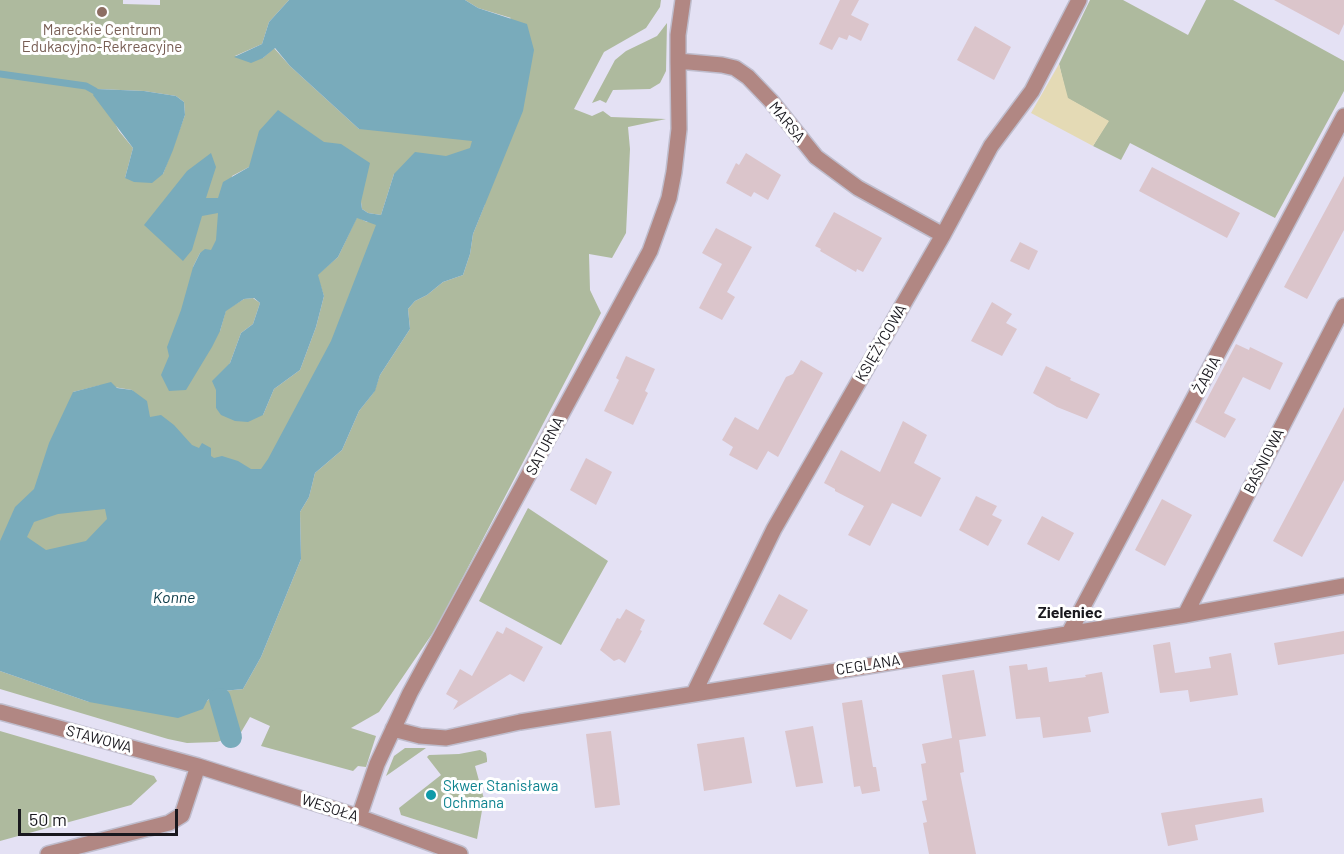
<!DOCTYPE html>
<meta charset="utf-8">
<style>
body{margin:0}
#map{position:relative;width:1344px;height:854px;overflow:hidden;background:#e4e1f4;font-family:Barlow,sans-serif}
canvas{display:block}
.scale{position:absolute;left:18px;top:809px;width:160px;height:27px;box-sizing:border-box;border:3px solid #19181e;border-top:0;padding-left:8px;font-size:18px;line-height:21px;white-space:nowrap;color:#19181e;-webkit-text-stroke:4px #fff;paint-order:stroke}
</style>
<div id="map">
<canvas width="1344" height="854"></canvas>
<div class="scale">50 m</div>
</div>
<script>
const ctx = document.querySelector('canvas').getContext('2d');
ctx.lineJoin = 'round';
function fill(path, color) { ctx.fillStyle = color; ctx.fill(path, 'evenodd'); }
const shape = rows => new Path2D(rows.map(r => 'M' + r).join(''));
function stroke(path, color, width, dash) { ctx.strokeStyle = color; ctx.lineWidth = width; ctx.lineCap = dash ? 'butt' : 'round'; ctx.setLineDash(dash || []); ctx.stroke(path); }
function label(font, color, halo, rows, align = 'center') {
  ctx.font = font + ' Barlow,sans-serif'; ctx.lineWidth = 6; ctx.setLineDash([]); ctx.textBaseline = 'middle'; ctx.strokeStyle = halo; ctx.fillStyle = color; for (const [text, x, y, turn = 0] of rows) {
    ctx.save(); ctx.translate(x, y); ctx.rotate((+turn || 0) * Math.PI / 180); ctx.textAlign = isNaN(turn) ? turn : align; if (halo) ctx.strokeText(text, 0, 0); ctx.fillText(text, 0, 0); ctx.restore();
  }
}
const green = shape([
 [0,0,123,0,123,4,160,5,160,0,289,0,269,22,262,44,235,56,263,58,274,48,290,66,359,129,511,18,478,8,465,0,661,0,660,7,646,28,604,52,574,109,592,116,603,111,611,117,666,119,628,127,630,149,626,233,612,258,589,254,590,290,601,313,452,598,449,609,379,712,351,728,376,736,366,767,358,766,353,771,261,746,270,726,250,717,240,734,217,742,187,743,168,739,0,689,0,671,89,702,207,701,214,695,216,701,224,698,223,691,243,689,261,657,301,559,300,512,309,497,315,473,342,450,359,411,374,392,380,375,410,329,408,309,415,301,427,295,443,282,463,275,470,254,473,234,485,204,394,174,381,215,368,213,362,209,361,202,249,167,232,176,221,248,200,253,193,267,220,331,226,310,244,299,253,298,260,303,253,324,241,333,230,363,216,390,216,408,263,415,274,389,300,370,316,327,324,296,317,275,338,257,357,217,367,222,381,222,352,305,259,482,169,448,132,390,101,385,73,392,110,495,106,540,0,568],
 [97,89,144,91,176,96,184,102,185,115,163,174,125,178,133,148,119,131],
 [1090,0,1123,0,1188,35,1206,0,1233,0,1344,61,1344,91,1275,218,1130,143,1121,160,1093,146,1108,121,1067,98,1059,64],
 [667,23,666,71,660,83,650,89,613,90,606,103,600,100,592,103,615,60,626,51,657,36],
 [528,508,608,561,561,645,479,601],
 [0,731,154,776,157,781,131,805,0,841],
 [405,748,426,748,386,776,394,756],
 [480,750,486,753,487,759,487,762,475,766,484,799,477,839,401,815,399,808,441,775,427,757,429,755,459,754]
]);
const sand = shape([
 [1059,64,1068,98,1109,121,1093,146,1031,113]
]);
const water = shape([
 [289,0,465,0,478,8,527,24,534,50,523,111,473,234,470,254,463,275,443,282,427,295,415,301,408,309,410,329,380,375,375,391,359,411,342,450,315,473,309,497,300,512,301,559,261,657,243,689,223,691,224,698,216,701,213,695,207,701,203,709,178,718,89,702,0,671,0,541,15,507,34,489,49,443,73,392,111,382,117,388,132,390,147,401,150,417,161,415,174,425,192,445,199,448,202,443,211,448,211,456,214,458,222,456,238,461,251,469,261,469,268,459,331,341,376,225,357,218,338,257,318,275,324,296,316,327,300,370,274,389,263,415,248,422,235,421,221,415,216,408,216,390,212,381,230,363,241,333,253,324,260,303,254,298,244,299,226,311,220,331,212,347,186,390,169,391,161,375,169,356,167,347,181,310,193,267,200,253,205,249,211,250,216,240,218,213,202,216,192,250,183,261,144,225,187,171,211,153,216,167,206,198,218,198,223,182,249,167,259,131,278,110,324,142,341,144,370,163,361,202,362,209,368,213,381,215,394,174,415,152,446,156,470,148,472,141,359,129,290,66,275,48,263,58,251,63,234,57,262,44,269,22],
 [105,509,107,519,86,541,46,550,27,537,34,522,58,514],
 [97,89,144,91,176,96,184,102,185,115,173,150,163,174,152,183,134,182,125,178,133,148,93,95]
]);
const stream = shape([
 [0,74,86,86,95,91]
]);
const canal = shape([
 [220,699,231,737]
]);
const building = shape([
 [840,0,859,0,851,15,869,24,861,41,849,35,847,40,839,37,832,50,819,44],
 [1274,0,1344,0,1344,24,1339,35],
 [975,26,1011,47,994,80,957,60],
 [746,153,781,175,768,200,754,192,751,197,726,183,736,163,739,165],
 [1152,167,1240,213,1227,238,1139,191],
 [1344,176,1344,230,1307,299,1284,287],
 [834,212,882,238,863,272,857,269,856,272,820,251,821,249,815,246],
 [716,228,752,247,727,292,735,297,722,320,699,308,722,264,702,253],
 [1020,242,1038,251,1029,270,1010,261],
 [992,302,1012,314,1006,323,1017,329,1002,356,971,341],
 [1236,344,1249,350,1250,347,1283,363,1270,390,1243,377,1224,413,1236,419,1225,438,1195,422],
 [626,356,655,369,645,391,648,393,633,425,604,411,619,380,616,378],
 [801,360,823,373,778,457,768,451,757,470,729,455,733,447,722,440,735,417,758,430,786,377,793,374],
 [1046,366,1071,378,1070,380,1100,394,1087,419,1057,407,1033,393],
 [1344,407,1344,480,1302,557,1273,541],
 [903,421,927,435,914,463,941,478,921,517,892,503,870,546,848,535,864,506,835,491,835,489,824,483,841,450,880,472],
 [586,458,612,472,596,505,570,490],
 [976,496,997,506,992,515,1002,520,988,546,959,530],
 [1162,499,1192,515,1165,566,1135,550],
 [1042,516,1074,533,1059,561,1027,544],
 [779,594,808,610,791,640,763,624],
 [626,609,645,620,640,630,642,631,625,663,619,659,614,661,600,650,617,618,620,619],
 [506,627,543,647,524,682,510,674,453,710,458,701,446,694,460,669,472,676,497,631,503,634],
 [1344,631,1344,654,1278,665,1274,643],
 [1170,642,1175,673,1211,668,1209,657,1231,653,1238,695,1190,702,1188,690,1160,693,1153,645],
 [1027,664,1028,670,1047,667,1049,682,1086,677,1085,675,1102,672,1109,713,1088,717,1091,732,1043,738,1040,717,1016,719,1009,666],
 [974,670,986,736,959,740,964,772,960,773,976,854,929,854,923,823,927,822,922,801,927,800,921,764,926,763,922,744,952,738,942,675],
 [862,700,873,767,876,767,880,791,862,794,860,786,854,787,842,703],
 [813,726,823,783,796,787,785,731],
 [611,731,620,805,595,808,586,734],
 [744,737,752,783,704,791,697,744],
 [1262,798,1264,812,1195,825,1198,840,1168,846,1161,813]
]);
const minor = shape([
 [683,0,678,35,678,61,722,65,735,68,748,77,771,101,816,157,858,188,943,235],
 [1185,615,1344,306],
 [1069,633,1344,116],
 [694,693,774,529,943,235,991,146,1032,91,1079,0],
 [0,712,198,766,359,817,460,854],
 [393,729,420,736,446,738,520,722,1185,615,1344,586],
 [359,817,377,764,410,693,650,251,669,198,674,172,679,129,678,61],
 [48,854,169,823,182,815,198,766]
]);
const markers = [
 [102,12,6,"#8d6e63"],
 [431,795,6,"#0f9aa8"]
];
const educationNames = [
 ["Mareckie Centrum",102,30],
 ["Edukacyjno-Rekreacyjne",102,47]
];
const streetNames = [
 ["MARSA",787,122,51],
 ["KSIĘŻYCOWA",881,343,-60],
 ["ŻABIA",1207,375,-62],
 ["SATURNA",545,446,-62],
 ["BAŚNIOWA",1264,461,-63],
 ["CEGLANA",868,665,-9],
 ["STAWOWA",99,739,15],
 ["WESOŁA",330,808,18]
];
const cultureNames = [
 ["Skwer Stanisława",443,786],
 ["Ochmana",443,803]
];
const waterNames = [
 ["Konne",174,598]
];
const neighbourhoodNames = [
 ["Zieleniec",1070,613]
];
fill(green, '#aeba9e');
fill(sand, '#e4dab5');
fill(water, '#79abbb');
stroke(stream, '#79abbb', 7);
stroke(canal, '#79abbb', 22);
fill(building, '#dbc5cb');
stroke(minor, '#bfbdcd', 18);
stroke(minor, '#b18783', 15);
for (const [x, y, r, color] of markers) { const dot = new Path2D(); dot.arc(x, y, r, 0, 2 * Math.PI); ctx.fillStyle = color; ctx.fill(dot); stroke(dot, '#fff', 2); }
label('15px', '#785e54', '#fff', educationNames);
label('15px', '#19181e', '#fff', streetNames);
label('15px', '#0d838f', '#fff', cultureNames, 'left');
label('italic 16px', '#0b3a47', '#fff', waterNames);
label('bold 16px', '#19181e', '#fff', neighbourhoodNames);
</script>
